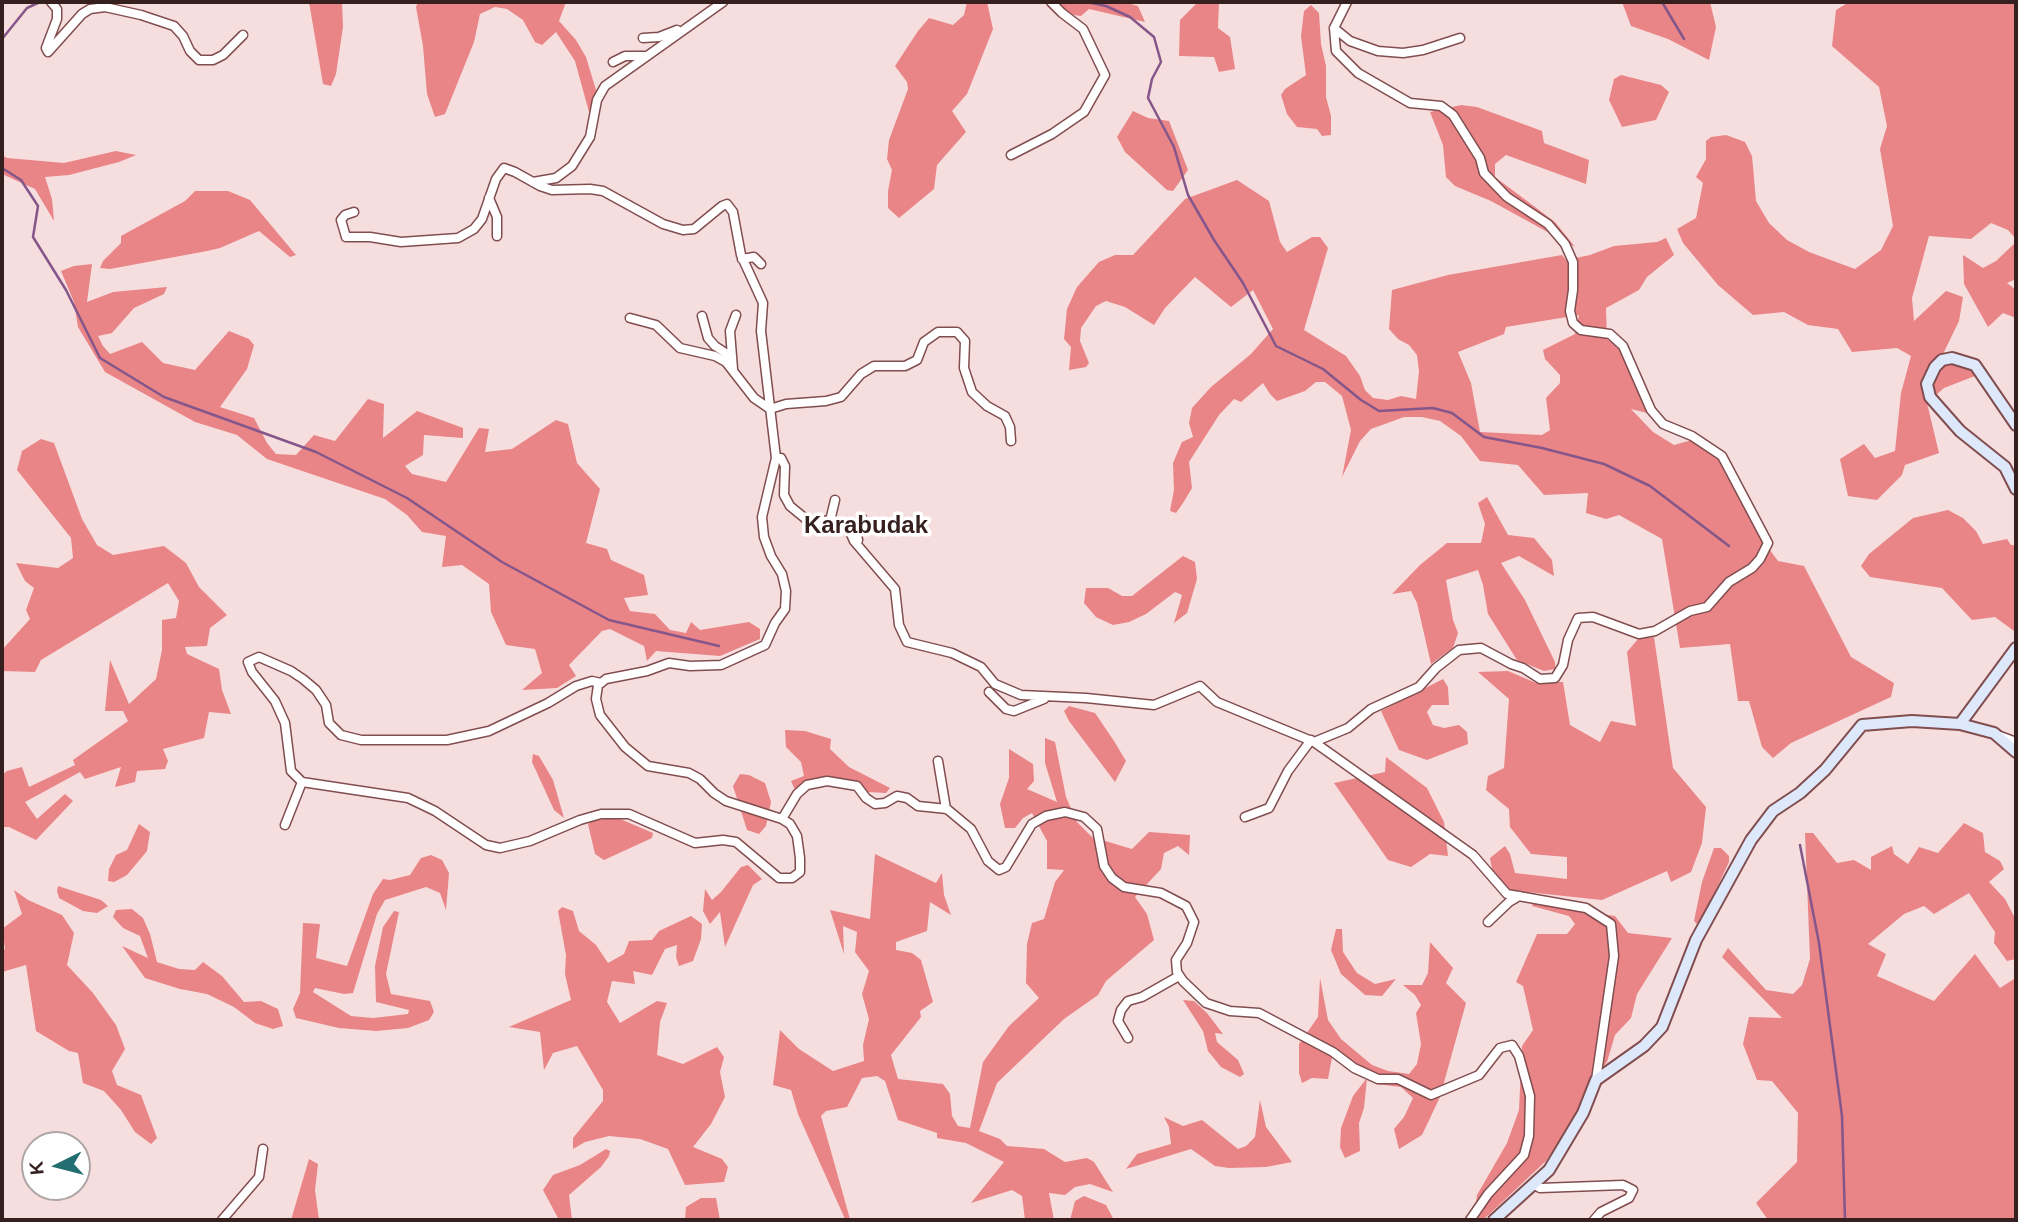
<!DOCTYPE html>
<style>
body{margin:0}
#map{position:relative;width:2018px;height:1222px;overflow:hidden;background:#f7dede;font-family:Arial,sans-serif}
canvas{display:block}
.frame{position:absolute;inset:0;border:4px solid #351f1f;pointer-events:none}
.north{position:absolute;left:21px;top:1131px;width:70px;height:70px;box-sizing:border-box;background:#fff;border:2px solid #aea5a5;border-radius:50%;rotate:264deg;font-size:19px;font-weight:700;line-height:28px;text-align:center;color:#351f1f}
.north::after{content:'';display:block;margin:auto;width:24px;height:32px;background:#236e71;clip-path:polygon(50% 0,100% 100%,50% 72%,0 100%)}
</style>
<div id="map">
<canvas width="2018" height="1222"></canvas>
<div class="frame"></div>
<div class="north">K</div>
</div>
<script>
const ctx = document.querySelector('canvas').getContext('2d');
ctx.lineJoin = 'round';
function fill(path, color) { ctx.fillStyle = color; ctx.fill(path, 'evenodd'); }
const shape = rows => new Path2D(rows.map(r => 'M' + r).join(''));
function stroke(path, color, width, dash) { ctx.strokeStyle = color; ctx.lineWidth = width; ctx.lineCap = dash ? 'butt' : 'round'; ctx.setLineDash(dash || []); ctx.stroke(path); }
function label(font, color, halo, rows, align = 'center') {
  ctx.font = font + ' Arial,sans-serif'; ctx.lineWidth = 7; ctx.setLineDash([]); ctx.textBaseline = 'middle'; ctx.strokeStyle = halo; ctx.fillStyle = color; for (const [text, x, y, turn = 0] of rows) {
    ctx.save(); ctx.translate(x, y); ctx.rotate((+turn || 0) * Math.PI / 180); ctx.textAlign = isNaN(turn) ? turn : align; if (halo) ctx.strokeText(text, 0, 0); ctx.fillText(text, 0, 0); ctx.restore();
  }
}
const forest = shape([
 [309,2,342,2,343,27,336,74,331,86,323,84],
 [418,2,566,2,559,21,576,40,586,57,596,90,593,109,589,112,575,61,556,32,542,45,535,42,523,20,507,9,495,7,480,14,474,42,445,114,435,117,427,94,423,46,416,7],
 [967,2,987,2,993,29,967,94,952,111,966,132,937,165,934,189,899,218,888,208,888,191,892,170,887,159,889,140,908,89,907,82,895,66,918,31,929,18,953,25,964,15],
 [1057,2,1123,2,1138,6,1145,22,1089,9,1081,16,1074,15,1064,10],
 [1198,2,1219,2,1218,28,1230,37,1235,69,1219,72,1214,57,1179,56,1180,20],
 [1622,2,1710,2,1716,27,1709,60,1668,39,1631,26],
 [1849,2,2016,2,2016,239,2008,230,1991,223,1971,239,1929,236,1912,298,1914,321,1946,291,1963,297,1959,321,1943,354,1969,368,1975,376,1944,388,1927,403,1939,453,1905,465,1902,475,1877,500,1848,496,1840,459,1864,444,1875,458,1895,451,1901,393,1911,356,1897,348,1852,352,1838,329,1808,325,1784,312,1753,315,1718,285,1683,243,1677,229,1696,218,1703,183,1696,177,1706,159,1706,141,1711,137,1726,135,1745,142,1752,156,1756,201,1769,223,1787,240,1809,252,1855,269,1881,250,1893,226,1880,149,1887,126,1879,87,1832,46,1836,10],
 [1311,5,1319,13,1321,44,1326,66,1326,97,1331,116,1331,135,1322,136,1317,129,1297,127,1287,114,1281,95,1285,89,1306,75,1301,36,1304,11],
 [1621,75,1661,85,1669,92,1656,120,1622,127,1609,100,1614,79],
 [1461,105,1477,107,1542,131,1544,143,1589,160,1586,184,1506,155,1495,164,1495,177,1555,222,1575,247,1491,201,1455,186,1446,177,1443,145,1430,112],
 [1133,111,1148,118,1169,121,1188,170,1173,191,1167,190,1125,152,1117,137],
 [116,151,136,155,119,162,69,175,45,177,52,199,54,221,35,189,2,174,2,155,7,158,64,163],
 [1237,180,1269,201,1280,242,1287,252,1312,237,1320,237,1328,248,1304,330,1346,356,1360,376,1365,390,1373,398,1388,400,1401,396,1416,399,1419,371,1417,355,1409,345,1398,339,1389,329,1392,290,1448,275,1562,255,1566,260,1590,255,1614,246,1657,242,1666,238,1674,255,1647,277,1639,290,1606,308,1607,339,1618,347,1647,413,1631,409,1653,432,1674,445,1692,440,1716,456,1761,538,1778,561,1804,566,1851,657,1894,683,1891,697,1791,743,1773,758,1762,747,1749,701,1738,701,1730,644,1680,648,1662,539,1619,515,1606,519,1586,513,1588,493,1544,495,1518,465,1480,461,1461,436,1440,421,1422,417,1404,417,1371,429,1360,441,1342,477,1351,430,1342,396,1325,382,1316,382,1305,391,1277,401,1270,394,1263,383,1241,402,1234,399,1219,415,1189,462,1192,488,1183,503,1176,513,1170,511,1174,490,1173,463,1182,442,1193,437,1189,423,1192,408,1211,387,1251,354,1273,329,1253,290,1231,307,1195,277,1165,308,1154,325,1125,307,1106,301,1096,306,1081,328,1080,341,1089,363,1086,367,1069,370,1071,347,1064,339,1067,309,1077,287,1099,262,1115,255,1133,255,1185,199],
 [1579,315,1575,334,1543,350,1545,359,1560,375,1560,383,1546,398,1550,430,1542,435,1480,432,1471,383,1458,352,1504,334,1506,327],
 [195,191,228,191,250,200,296,255,290,257,259,231,220,248,207,251,110,269,100,268,103,261,121,243,121,236,185,201],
 [2016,242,2016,279,2007,283,2016,290,2016,318,2003,313,1988,327,1964,284,1963,255,1983,268,1996,261],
 [92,264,87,302,113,292,167,287,164,294,134,308,112,333,98,336,103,346,110,354,142,342,163,363,195,370,229,331,249,339,254,345,247,369,220,407,254,418,267,443,276,454,296,455,314,435,335,441,368,399,384,404,383,438,417,411,463,428,463,438,424,435,423,455,405,466,412,474,446,482,479,428,489,429,485,452,512,449,556,420,568,424,577,463,600,489,586,543,607,549,611,560,644,575,648,595,624,598,630,611,655,614,670,630,686,633,691,622,700,630,749,622,760,629,760,639,720,656,656,651,647,661,644,646,610,629,602,631,569,665,576,676,557,688,522,690,542,673,535,649,506,645,491,612,489,584,462,565,442,567,446,536,422,532,407,515,385,499,267,459,237,435,195,422,105,372,78,327,74,302,61,271,74,266],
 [41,439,54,443,82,519,97,545,113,555,164,546,186,563,199,587,227,615,210,628,207,646,185,647,187,654,219,669,222,690,231,714,209,712,204,738,163,749,168,761,165,769,137,771,135,782,115,787,121,767,85,779,80,772,25,802,37,819,65,794,73,801,36,840,9,827,2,827,2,775,7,771,22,767,29,787,75,765,73,760,128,721,123,711,105,711,110,660,129,704,156,679,162,650,162,620,176,618,179,601,168,583,41,660,35,672,2,671,2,650,30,619,26,610,34,588,25,581,16,563,58,568,73,558,71,538,17,470,22,451],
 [1487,497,1508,535,1534,538,1552,560,1554,576,1519,556,1501,563,1525,600,1555,662,1555,669,1544,671,1517,660,1488,614,1483,585,1478,570,1446,580,1453,620,1458,633,1453,648,1431,664,1417,603,1411,591,1392,594,1420,565,1447,543,1481,543,1485,524,1478,503],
 [1948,510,1963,518,1976,531,1983,544,2007,539,2011,545,2016,545,2016,629,2014,631,1995,617,1972,620,1942,588,1870,577,1861,566,1869,554,1913,518],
 [1183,556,1195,562,1197,579,1187,613,1174,623,1182,595,1175,592,1146,614,1129,622,1113,625,1096,617,1084,603,1086,588,1108,588,1122,596,1132,596],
 [1654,637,1673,768,1706,807,1702,843,1691,872,1671,882,1667,871,1602,900,1508,890,1492,869,1490,858,1505,846,1510,854,1515,873,1567,879,1567,857,1531,854,1510,827,1509,809,1486,790,1488,776,1504,768,1509,699,1478,672,1508,671,1536,683,1563,682,1570,725,1600,742,1611,721,1636,726,1627,652,1638,639],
 [1443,679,1448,687,1449,705,1432,705,1427,712,1433,725,1444,728,1459,725,1467,732,1468,744,1427,760,1399,750,1381,711],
 [1069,706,1095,713,1114,741,1126,761,1115,782,1069,721,1064,711],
 [785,730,805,731,831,739,830,749,849,767,890,788,886,793,867,792,858,781,825,779,805,784,795,790,791,781,804,776,801,762,786,747],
 [1045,738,1055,742,1066,797,1077,822,1092,837,1132,849,1149,832,1190,835,1189,855,1178,846,1164,853,1161,869,1135,897,1147,914,1154,940,1106,981,1098,995,1064,1019,997,1083,979,1131,1000,1139,1007,1146,1044,1149,1065,1162,1087,1158,1094,1162,1113,1192,1090,1184,1075,1187,1065,1195,1049,1193,1054,1220,1025,1220,1022,1196,1012,1190,971,1203,1004,1162,966,1143,937,1138,937,1133,898,1120,885,1081,877,1076,862,1078,847,1107,826,1111,821,1116,850,1219,845,1219,798,1114,791,1090,773,1085,780,1030,799,1049,833,1071,864,1061,863,1045,869,1019,862,994,869,971,855,952,857,932,843,926,844,954,830,910,870,919,875,854,936,883,942,873,944,895,951,915,930,902,927,931,896,942,896,950,912,953,921,960,933,1002,920,1011,921,1017,891,1055,898,1079,943,1084,950,1094,952,1116,958,1126,970,1128,983,1062,1009,1026,1039,998,1026,983,1027,944,1032,923,1044,919,1055,882,1064,870,1047,869,1047,841,1032,813,1023,818,1015,828,1005,828,1000,804,1009,778,1009,749,1033,764,1034,781,1027,789,1057,802,1045,763],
 [533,754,539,756,553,780,564,818,554,810,532,762],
 [1386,757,1427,788,1444,822,1448,856,1430,854,1411,867,1388,860,1334,783,1385,772],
 [740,774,749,775,765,783,771,802,766,826,759,834,747,830,733,786],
 [618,818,653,833,652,838,604,860,595,854,588,824,594,820],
 [1964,823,1983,833,1985,852,2000,861,2004,869,1989,882,2005,899,2016,920,2016,959,2007,961,1994,943,1995,932,1969,893,1934,914,1924,906,1904,914,1868,944,1886,954,1877,976,1934,1001,1975,954,2000,988,2014,979,2016,983,2016,1220,1768,1220,1756,1203,1797,1162,1798,1113,1772,1081,1757,1080,1743,1044,1749,1017,1782,1018,1722,957,1728,948,1766,990,1793,994,1802,985,1810,959,1805,833,1813,833,1837,863,1854,860,1871,870,1871,857,1892,846,1894,854,1908,864,1919,847,1938,853],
 [139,824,150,832,147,851,127,875,114,882,108,881,109,869,116,855,127,850],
 [1714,848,1721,848,1729,856,1729,862,1699,926,1694,921,1702,882],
 [431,855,442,860,449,873,446,910,440,893,426,887,385,900,377,914,353,993,344,994,315,988,313,992,351,1016,373,1018,408,1014,409,1010,376,1002,375,966,383,927,394,911,399,912,386,974,391,994,430,1001,434,1012,429,1020,408,1028,376,1031,339,1028,296,1018,293,1009,300,993,303,923,320,924,316,958,347,966,373,894,383,879,390,880,410,875,421,858],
 [748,865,762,879,753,885,725,947,720,912,710,924,703,911,705,889,712,900,721,892,741,867],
 [58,886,101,900,108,906,97,913,83,911,59,898,57,891],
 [14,890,28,900,62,915,74,933,67,965,93,993,116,1025,125,1049,112,1071,117,1085,141,1095,157,1138,151,1144,135,1132,121,1110,104,1091,83,1083,78,1053,69,1051,36,1031,26,965,2,972,2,956,5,948,2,929,22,914],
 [1533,903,1615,916,1628,933,1672,938,1637,994,1631,1018,1615,1035,1607,1062,1593,1078,1580,1110,1546,1161,1483,1220,1474,1220,1477,1195,1507,1143,1519,1110,1522,1046,1533,1030,1523,986,1516,982,1537,934,1567,934,1575,924,1569,916,1532,906],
 [562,907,573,911,579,931,596,945,608,963,624,954,629,941,652,940,659,931,691,916,702,924,701,939,693,961,679,966,676,957,677,945,665,949,652,975,633,971,635,984,612,981,607,1002,620,1023,657,1001,667,1003,660,1022,657,1055,683,1064,717,1047,724,1057,720,1072,725,1097,711,1124,693,1147,722,1159,728,1167,724,1182,685,1185,668,1149,640,1139,609,1136,585,1142,573,1149,573,1138,603,1101,603,1090,577,1046,553,1053,544,1070,540,1032,509,1027,571,1000,565,974,566,955,558,911],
 [132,909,143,918,150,934,157,962,179,969,195,970,203,962,222,976,244,1002,261,1001,278,1009,283,1026,273,1029,255,1023,234,1007,207,994,180,989,145,978,122,946,148,958,140,936,123,928,113,917,116,910],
 [1336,929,1342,929,1343,952,1357,973,1375,984,1396,979,1382,996,1365,995,1341,974,1331,950],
 [1430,942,1453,968,1446,983,1466,1003,1440,1097,1422,1135,1399,1149,1394,1129,1404,1117,1413,1098,1401,1087,1376,1084,1334,1047,1328,1079,1312,1078,1302,1083,1299,1073,1299,1044,1318,1017,1320,978,1328,1020,1341,1039,1372,1065,1388,1071,1409,1074,1417,1064,1421,1044,1416,1013,1421,1005,1415,995,1403,985,1422,985,1428,973],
 [1183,1000,1194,1001,1207,1013,1223,1034,1215,1033,1217,1042,1238,1060,1244,1074,1240,1077,1221,1067,1208,1051,1203,1031],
 [1367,1078,1364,1108,1359,1123,1360,1151,1345,1158,1340,1147,1341,1128,1353,1096],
 [1260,1100,1266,1127,1292,1162,1266,1167,1229,1168,1215,1166,1191,1149,1126,1169,1137,1154,1171,1144,1169,1127,1164,1117,1183,1126,1202,1120,1238,1149,1246,1146,1255,1137],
 [606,1149,610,1151,609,1156,601,1167,569,1195,572,1220,559,1220,543,1190,553,1175,580,1165],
 [309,1159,318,1164,315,1190,319,1220,291,1220],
 [1084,1196,1106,1205,1114,1220,1070,1220,1075,1201],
 [701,1198,716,1198,720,1220,685,1220,686,1207]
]);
const stream = shape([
 [1087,2,1106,6,1130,17,1154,37,1161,62,1152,79,1148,98,1174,147,1188,195,1214,240,1243,283,1276,346,1323,369,1361,400,1379,411,1433,408,1452,413,1484,437,1542,448,1604,464,1650,486,1729,546],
 [1662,2,1684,39],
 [2,39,27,8,40,2],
 [2,168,21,180,38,206,33,237,66,290,100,358,164,397,316,452,407,498,502,562,609,620,719,646],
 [1800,845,1819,943,1842,1116,1845,1220]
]);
const street = shape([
 [51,2,57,9,57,19,46,48,48,52,82,14,90,9,105,7,141,15,174,26,183,36,190,51,199,60,213,60,223,55,243,35],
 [1334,28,1350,41,1378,51,1403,53,1423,50,1460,38],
 [643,38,659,37,677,30],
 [613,62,625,56,644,56],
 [1011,155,1052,134,1084,112,1105,75,1083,29,1062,13,1051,2],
 [533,182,556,178,572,166,590,137,597,100,605,86,723,2],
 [489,198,497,217,497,236],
 [354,212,345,215,341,220,346,237,370,237,401,242,458,238,474,229,482,219,496,179,504,168,515,172,540,186,552,190,590,189,603,191,663,224,683,230,694,229,722,206,727,204,733,212,741,255,763,303,761,331,776,458],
 [742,259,754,257,761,264],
 [702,316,708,338,715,346,732,357],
 [630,318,656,325,680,348,715,356,726,362,754,398,770,409,786,404,826,401,841,397,861,374,874,366,905,366,917,360,924,342,938,332,957,332,965,341,964,368,972,392,987,406,1005,416,1010,427,1011,441],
 [733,369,730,331,736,315],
 [830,521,835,500],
 [858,540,855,526,862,518],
 [601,683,592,681,576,686,548,703,489,731,447,740,361,740,341,735,329,723,326,705,316,690,303,679,291,671,259,657,248,662,252,672,275,701,285,723,291,771,302,782,408,798,435,811,486,845,500,848,530,841,580,820,601,814,629,814,695,843,723,840,736,842,779,878,792,878,800,872,800,858,797,836,790,824,782,819,726,801,714,793,700,779,689,773,648,766,625,747,600,715,596,699,598,685,601,683,606,679,647,671,669,663,690,666,721,665,765,645,775,623,785,609,786,591,782,574,771,556,764,537,762,517,776,458,781,458,785,466,784,495,790,506,807,520,830,521,842,524,850,532,854,541,895,589,899,625,907,642,952,653,981,667,995,684,1021,695,1086,698,1154,705,1200,686,1217,702,1314,742,1473,855,1507,894,1586,908,1611,924,1614,956,1596,1080],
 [989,692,1006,709,1014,711,1044,699],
 [2000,736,2016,742],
 [1314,742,1348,728,1371,709,1419,687,1436,668,1459,650,1481,648,1511,664,1523,668,1540,679,1555,678,1563,665,1568,640,1578,618,1593,617,1639,634,1655,631,1690,611,1707,607,1729,582,1752,568,1760,559,1768,543,1722,456,1692,436,1663,424,1651,410,1623,346,1610,334,1581,330,1573,323,1570,311,1573,290,1573,262,1565,244,1548,224,1507,197,1484,173,1480,158,1453,115,1441,106,1410,103,1358,73,1336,51,1334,28,1347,2],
 [938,761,946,809],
 [1245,817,1269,808,1288,771,1311,740],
 [782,819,797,794,807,785,827,781,857,786,866,798,875,804,885,803,897,796,907,798,918,806,947,809,971,829,988,861,999,870,1006,867,1032,824,1046,816,1065,812,1084,817,1097,829,1104,866,1112,878,1124,887,1161,893,1186,906,1194,922,1187,943,1176,960,1177,972,1183,981,1206,1003,1230,1011,1259,1013,1333,1052,1354,1068,1378,1079,1398,1079,1431,1095,1479,1075,1500,1048,1512,1045,1519,1056,1530,1096,1529,1136,1524,1155,1488,1194,1470,1220],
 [285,825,302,782],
 [1488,922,1509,902,1519,896],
 [1128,1038,1118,1021,1121,1010,1128,1001,1142,997,1179,976],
 [1533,1184,1540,1188,1623,1185,1633,1190,1629,1198,1601,1212,1594,1220],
 [222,1220,259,1177,263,1149]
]);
const secondary = shape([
 [2016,425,1975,365,1952,358,1942,360,1935,367,1927,384,1930,397,1960,431,2005,467,2016,489],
 [1960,724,2016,648],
 [1494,1220,1549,1170,1583,1113,1596,1080,1644,1046,1662,1027,1696,940,1751,840,1773,811,1800,793,1825,770,1862,725,1912,721,1960,724,1994,733,2016,752]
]);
const quarterNames = [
 ["Karabudak",866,526]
];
fill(forest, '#e98487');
stroke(stream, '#85568a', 2.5);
stroke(street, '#814d4f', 11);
stroke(secondary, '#814d4f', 14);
stroke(street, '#fff', 8);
stroke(secondary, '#dde9fb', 10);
label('bold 24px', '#351f1f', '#fff', quarterNames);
</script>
